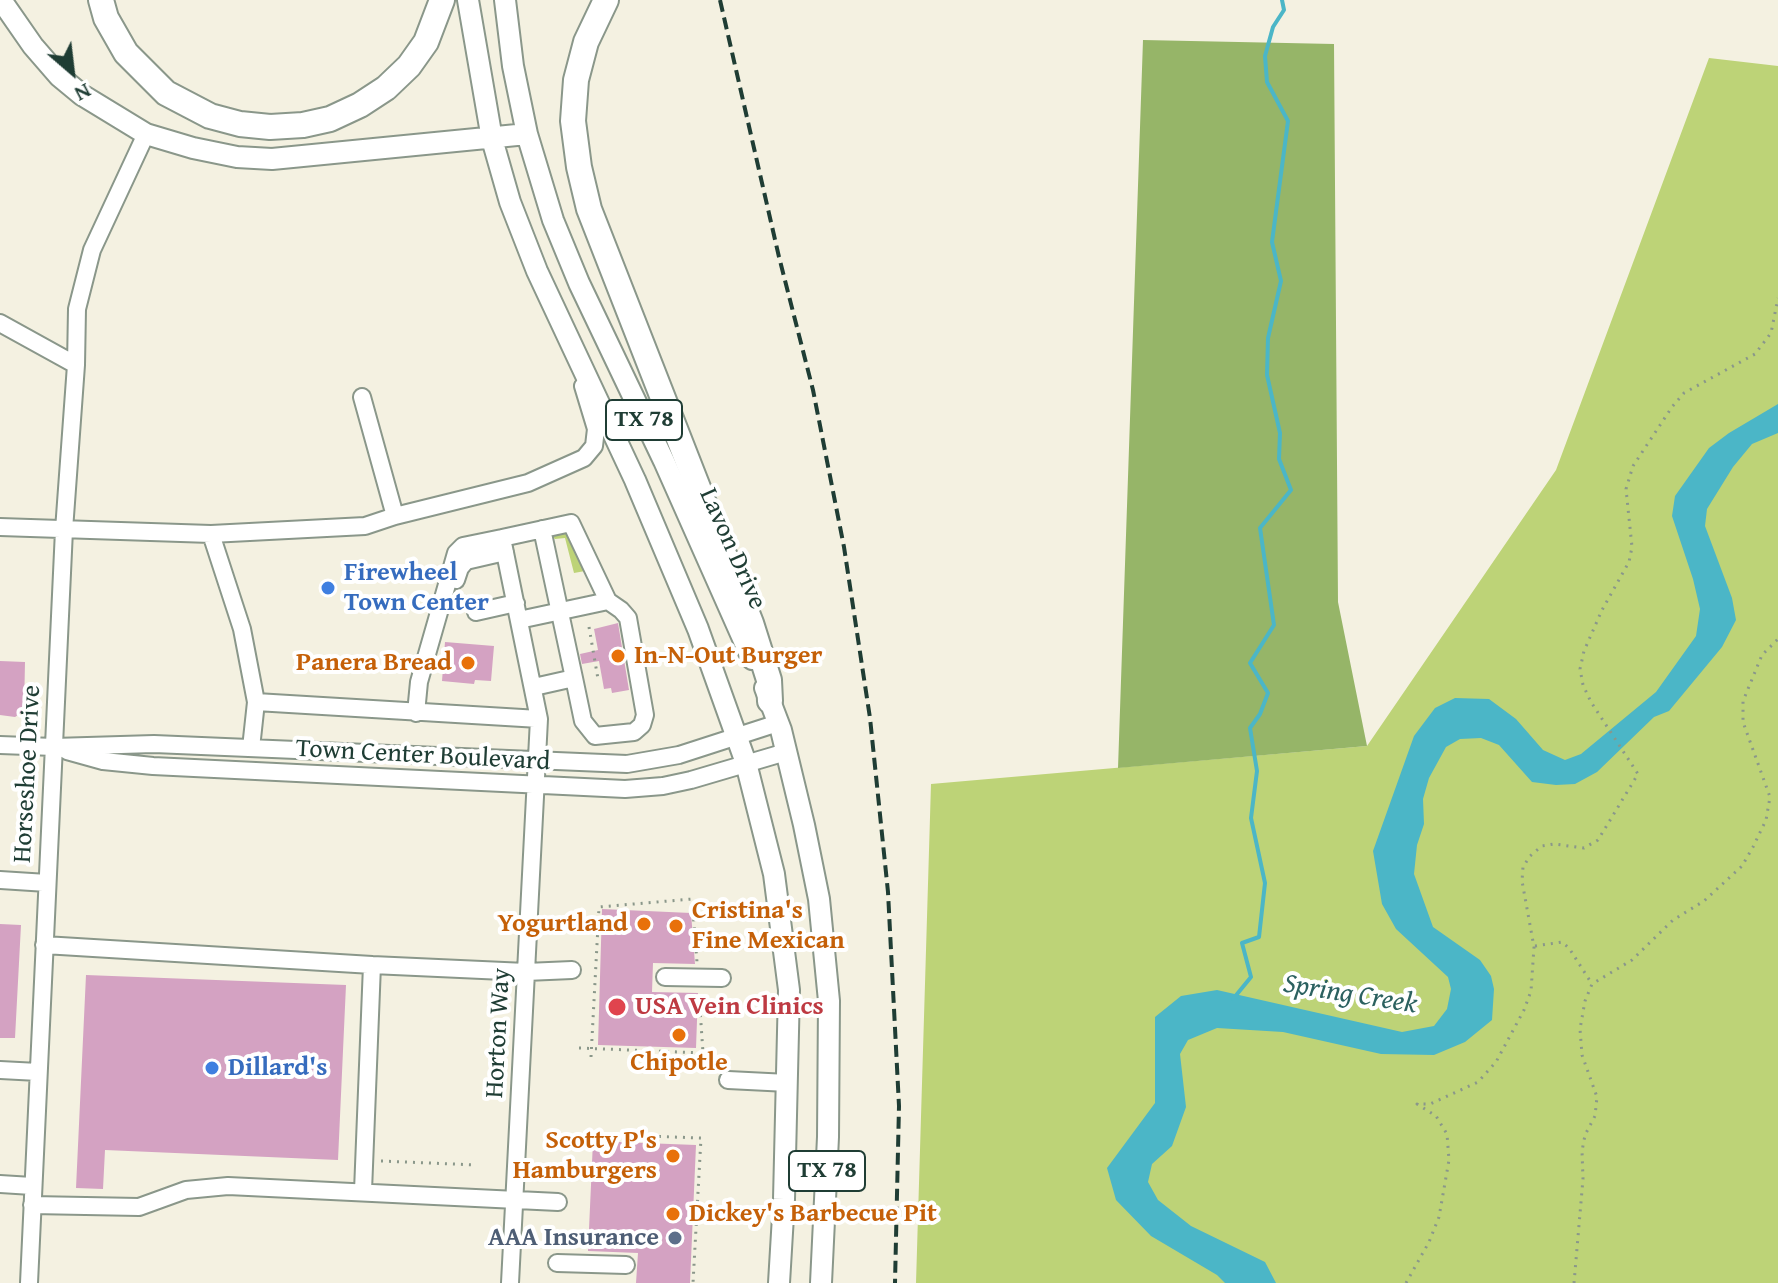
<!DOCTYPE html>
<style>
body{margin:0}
#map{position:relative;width:1778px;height:1283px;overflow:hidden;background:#f4f1e1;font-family:"Gentium Book Plus",serif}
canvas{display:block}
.north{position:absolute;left:32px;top:32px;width:80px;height:80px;-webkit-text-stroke:6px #fff;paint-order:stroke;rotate:152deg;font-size:22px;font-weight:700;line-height:32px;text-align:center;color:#1f3d34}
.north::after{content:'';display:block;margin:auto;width:28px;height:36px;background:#1f3d34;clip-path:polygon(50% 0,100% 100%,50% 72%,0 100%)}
</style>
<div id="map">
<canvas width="1778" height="1283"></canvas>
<div class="north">N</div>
</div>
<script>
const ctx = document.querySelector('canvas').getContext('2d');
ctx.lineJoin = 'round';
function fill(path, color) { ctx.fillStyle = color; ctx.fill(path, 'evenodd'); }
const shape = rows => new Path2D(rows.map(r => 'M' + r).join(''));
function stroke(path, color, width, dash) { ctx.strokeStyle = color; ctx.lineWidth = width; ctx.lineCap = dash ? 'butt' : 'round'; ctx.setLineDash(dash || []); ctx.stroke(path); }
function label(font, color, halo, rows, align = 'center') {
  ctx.font = font + ' "Gentium Book Plus",serif'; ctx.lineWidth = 8; ctx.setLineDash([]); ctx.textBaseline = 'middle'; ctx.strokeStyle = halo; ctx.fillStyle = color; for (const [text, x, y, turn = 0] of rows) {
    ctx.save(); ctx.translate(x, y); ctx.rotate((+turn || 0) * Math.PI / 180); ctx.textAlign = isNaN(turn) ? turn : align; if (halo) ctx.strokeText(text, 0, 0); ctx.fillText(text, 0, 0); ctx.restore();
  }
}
const green = shape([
 [1709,58,1778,66,1778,1283,916,1283,931,784,1367,746,1556,470],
 [561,533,567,533,585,571,574,573,565,538,555,539,553,537]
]);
const forest = shape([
 [1143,40,1334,44,1338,602,1367,746,1118,768]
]);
const water = shape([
 [1778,404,1778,433,1752,444,1733,467,1707,509,1705,526,1732,598,1736,620,1722,647,1669,711,1654,717,1597,772,1575,784,1556,785,1532,782,1499,745,1481,738,1460,739,1446,747,1429,778,1423,799,1424,824,1417,845,1414,874,1433,927,1480,960,1491,976,1494,989,1492,1020,1465,1042,1434,1055,1381,1054,1283,1032,1217,1028,1188,1040,1180,1054,1186,1107,1172,1146,1152,1164,1148,1182,1158,1200,1191,1226,1265,1262,1276,1283,1225,1283,1217,1275,1151,1236,1116,1200,1107,1168,1155,1103,1155,1017,1181,996,1217,990,1402,1032,1434,1026,1447,1009,1451,989,1448,977,1396,929,1382,904,1373,851,1414,736,1435,708,1455,698,1489,699,1516,719,1543,750,1565,760,1581,754,1656,692,1696,636,1700,609,1693,579,1672,516,1675,496,1709,448,1729,433]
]);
const stream = shape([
 [1233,999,1251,977,1242,943,1259,937,1265,883,1251,818,1257,771,1250,728,1260,714,1268,693,1250,663,1274,625,1260,528,1291,490,1279,459,1280,433,1267,375,1268,338,1281,281,1272,242,1288,121,1267,82,1265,56,1273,27,1284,10,1282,0]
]);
const building = shape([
 [618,623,629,690,612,693,611,688,604,689,599,661,582,664,580,654,598,650,594,629],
 [445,642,494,646,491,681,475,680,474,684,442,681],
 [0,661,25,662,24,711,15,717,0,715],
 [602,909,691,913,695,964,653,963,652,992,698,993,696,1048,598,1045],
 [0,924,21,925,15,1038,0,1038],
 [86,975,346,985,338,1160,105,1150,103,1189,76,1188],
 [593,1141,696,1145,690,1283,636,1283,638,1253,588,1251]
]);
const path = shape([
 [589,627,598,679,596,680],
 [1535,946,1562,942,1569,948,1592,984],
 [579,1048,703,1053,699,994],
 [703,1053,704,1065],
 [591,1057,599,907,692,899,697,962],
 [587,1134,701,1138,693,1283],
 [381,1161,476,1165],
 [1406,1283,1429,1242,1439,1217,1449,1160,1447,1134,1436,1116,1417,1104,1430,1104,1478,1082,1496,1062,1524,1010,1531,991,1534,947,1522,881,1523,867,1530,856,1542,846,1554,844,1584,848,1598,840,1638,774,1591,702,1583,685,1580,669,1584,651,1602,610,1629,562,1632,547,1626,489,1633,466,1672,407,1684,393,1755,354,1771,333,1778,298],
 [1574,1283,1583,1179,1582,1151,1585,1135,1595,1116,1597,1097,1582,1055,1580,1029,1585,1001,1592,984,1632,960,1673,920,1704,901,1742,866,1753,847,1766,820,1770,797,1743,722,1743,701,1762,655,1778,639]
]);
const minor = shape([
 [0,323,76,365],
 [362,397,395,516],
 [0,527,211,534,242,629,256,702],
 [211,534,365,526,395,516,528,483,584,458,594,446,596,429,583,386],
 [456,580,460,568,466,561,505,552],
 [476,612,516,603],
 [519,620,608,601],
 [534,687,574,678,542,529],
 [416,713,419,682,456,553,463,546,502,538],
 [0,745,54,747,154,744,627,764,679,755,778,723],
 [251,748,256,702,539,719],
 [67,751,103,761,153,766,625,789,663,786,691,780,786,752],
 [0,880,47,883],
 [44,945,372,965],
 [665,977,722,978],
 [0,1070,38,1072],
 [728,1080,788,1083],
 [0,1184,32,1186],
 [363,1191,372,965,526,972,572,970],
 [32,1205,139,1207,186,1190,228,1186,558,1202],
 [557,1263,626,1265],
 [29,1283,64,530,76,365,77,309,92,250,146,134],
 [510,1283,539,719,502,538,571,523,608,601,621,610,628,618,645,715,642,725,634,732,595,736,583,721,574,678]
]);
const major = shape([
 [1,0,33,46,59,76,82,95,146,134,193,148,237,157,272,159,527,134],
 [468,0,492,139,510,202,537,271,635,480,698,629,746,763,774,874,789,990,784,1199,779,1283],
 [505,0,513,66,527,134,553,220,579,283,664,461,752,659],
 [765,688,781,730,804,825,819,899,829,1001,828,1137,821,1283]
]);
const highway = shape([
 [101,0,106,18,126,53,166,93,210,116,240,124,270,127,303,125,330,119,360,105,386,88,409,66,426,42,442,0],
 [606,0,586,42,576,80,573,121,579,167,589,209,751,623,769,680,770,701]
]);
const rail = shape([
 [720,0,779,257,813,390,844,547,870,718,888,892,899,1106,895,1283]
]);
const markers = [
 [328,588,8,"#3f7fe0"],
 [618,656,8,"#e8710a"],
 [468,663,8,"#e8710a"],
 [644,924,8,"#e8710a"],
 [676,926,8,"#e8710a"],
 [617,1007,10,"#e0444e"],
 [679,1035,8,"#e8710a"],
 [212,1068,8,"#3f7fe0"],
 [673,1156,8,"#e8710a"],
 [673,1214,8,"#e8710a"],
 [675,1238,8,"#5c6f8a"]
];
const shields = [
 [644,420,76],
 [827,1171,76]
];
const shieldNames = [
 ["TX 78",644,420],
 ["TX 78",827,1171]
];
const streetNames = [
 ["Lavon Drive",732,549,66],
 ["Town Center Boulevard",423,756,3],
 ["Horseshoe Drive",28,774,-87],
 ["Horton Way",499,1033,-87]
];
const shopNames = [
 ["Firewheel",344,573],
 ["Town Center",344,603],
 ["Dillard's",228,1068]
];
const foodNames = [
 ["In-N-Out Burger",634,656],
 ["Panera Bread",452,663,"right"],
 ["Cristina's",692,911],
 ["Fine Mexican",692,941],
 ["Yogurtland",628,924,"right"],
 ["Chipotle",679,1063,"center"],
 ["Scotty P's",657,1141,"right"],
 ["Hamburgers",657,1171,"right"],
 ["Dickey's Barbecue Pit",689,1214]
];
const healthNames = [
 ["USA Vein Clinics",635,1007]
];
const serviceNames = [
 ["AAA Insurance",659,1238]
];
const waterNames = [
 ["Spring Creek",1350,995,9]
];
fill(green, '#bdd377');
fill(forest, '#96b568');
fill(water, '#4bb6c7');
stroke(stream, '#4bb6c7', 4);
fill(building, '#d4a2c2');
stroke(minor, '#8a978a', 20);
stroke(major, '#8a978a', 24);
stroke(highway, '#8a978a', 28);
stroke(path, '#8a978a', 3, [2, 6]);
stroke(minor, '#fff', 16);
stroke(major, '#fff', 20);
stroke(highway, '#fff', 24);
stroke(rail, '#1f3d34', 4, [12, 6]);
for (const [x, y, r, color] of markers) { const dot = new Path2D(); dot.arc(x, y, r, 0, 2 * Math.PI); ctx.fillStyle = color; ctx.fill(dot); stroke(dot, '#fff', 3); }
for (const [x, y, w] of shields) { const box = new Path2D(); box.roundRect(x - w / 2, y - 20, w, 40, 6); ctx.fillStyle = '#fff'; ctx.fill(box); stroke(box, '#1f3d34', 2); }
label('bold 24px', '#1f3d34', null, shieldNames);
label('26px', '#1f3d34', '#fff', streetNames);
label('bold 26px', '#366cbe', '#fff', shopNames, 'left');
label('bold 26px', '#c56008', '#fff', foodNames, 'left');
label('bold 26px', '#be3a42', '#fff', healthNames, 'left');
label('bold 26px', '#4e5e75', '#fff', serviceNames, 'right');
label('italic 28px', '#2c6160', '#fff', waterNames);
</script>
